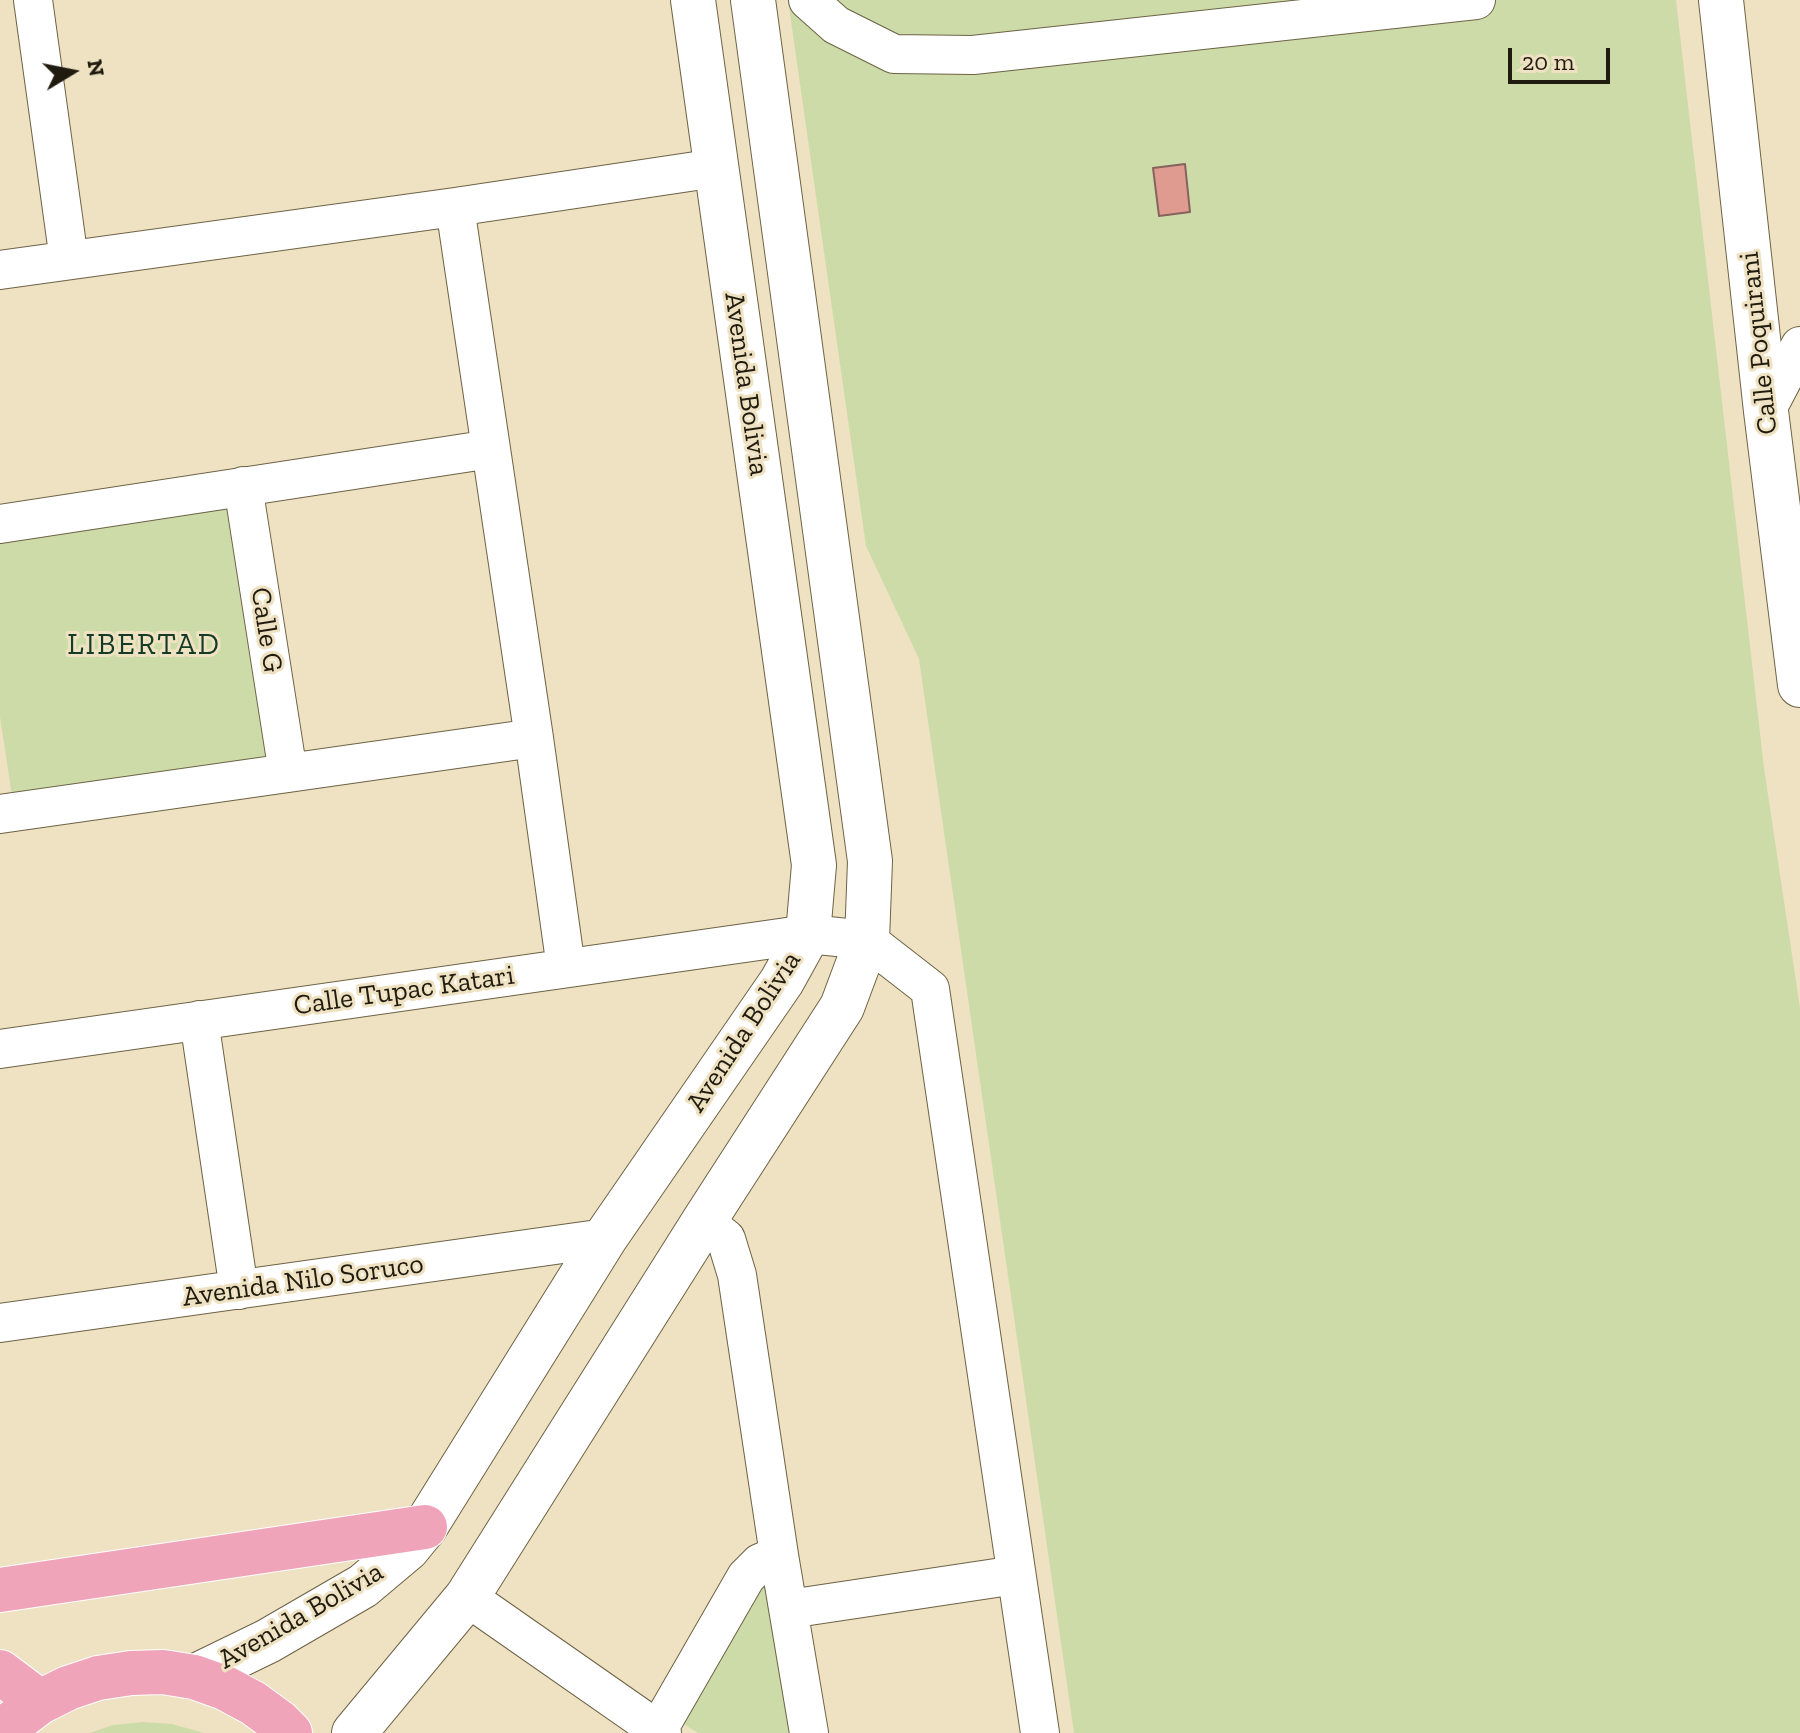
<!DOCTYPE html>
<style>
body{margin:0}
#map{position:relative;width:1800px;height:1733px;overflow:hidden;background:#efe2c2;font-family:"Zilla Slab",serif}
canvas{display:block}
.north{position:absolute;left:32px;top:32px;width:80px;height:80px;-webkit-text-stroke:6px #efe2c2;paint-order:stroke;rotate:80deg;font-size:22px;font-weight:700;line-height:32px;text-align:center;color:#1f1b0f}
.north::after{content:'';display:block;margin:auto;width:28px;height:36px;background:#1f1b0f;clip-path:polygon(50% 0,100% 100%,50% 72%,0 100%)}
.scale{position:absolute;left:1508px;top:48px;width:102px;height:36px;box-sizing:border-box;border:4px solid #1f1b0f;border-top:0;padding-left:10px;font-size:24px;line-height:28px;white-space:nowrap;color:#1f1b0f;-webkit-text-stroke:6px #efe2c2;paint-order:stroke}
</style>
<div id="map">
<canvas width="1800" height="1733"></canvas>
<div class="north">N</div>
<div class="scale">20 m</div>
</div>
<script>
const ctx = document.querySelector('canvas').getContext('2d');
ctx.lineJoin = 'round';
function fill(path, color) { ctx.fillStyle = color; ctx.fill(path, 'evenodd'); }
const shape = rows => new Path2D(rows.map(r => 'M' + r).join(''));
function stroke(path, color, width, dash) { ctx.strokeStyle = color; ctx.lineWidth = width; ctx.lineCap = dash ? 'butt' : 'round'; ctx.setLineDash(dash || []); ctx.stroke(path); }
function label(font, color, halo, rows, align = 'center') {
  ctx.font = font + ' "Zilla Slab",serif'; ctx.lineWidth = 6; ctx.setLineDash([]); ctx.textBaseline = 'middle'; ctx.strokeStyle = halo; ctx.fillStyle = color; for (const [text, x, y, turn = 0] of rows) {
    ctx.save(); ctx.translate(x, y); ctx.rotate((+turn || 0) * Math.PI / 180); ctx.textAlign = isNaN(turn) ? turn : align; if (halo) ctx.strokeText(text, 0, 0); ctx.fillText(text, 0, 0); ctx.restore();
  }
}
const green = shape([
 [788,0,1676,0,1764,768,1800,1008,1800,1733,1074,1733,919,659,866,546],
 [235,499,272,758,12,796,0,717,0,533],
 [765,1580,790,1733,698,1733,674,1718],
 [143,1722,172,1724,204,1733,90,1733,113,1725]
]);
const building = shape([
 [1185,164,1190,212,1159,216,1153,168,1185,164]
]);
const minor = shape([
 [33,0,69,260],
 [808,0,836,25,894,54,973,55,1476,0],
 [455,207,534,738,566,968],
 [0,270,455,207,716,168],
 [1766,411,1800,346],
 [243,486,288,773],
 [0,524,491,449],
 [0,814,534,738],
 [199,1020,239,1290],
 [0,1049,808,934,867,940,930,989,1040,1733],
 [704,1221,726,1239,737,1275,779,1555,809,1733],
 [0,1323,605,1238],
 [467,1597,662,1733],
 [789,1609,1016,1575],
 [658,1730,746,1577,760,1563,779,1555]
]);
const tertiary = shape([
 [1721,0,1766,411,1800,685],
 [194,1677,268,1641,363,1586,407,1549,425,1527,605,1238,782,981,808,934,814,865,693,0],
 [354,1733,467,1597,704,1221,842,1007,867,940,870,861,753,0]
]);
const primary = shape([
 [0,1590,425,1527],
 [0,1672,40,1702],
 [3,1733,12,1723,40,1702,68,1688,98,1678,131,1673,163,1672,194,1677,225,1688,253,1703,279,1722,290,1733]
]);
const streetNames = [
 ["Calle Poquirani",1759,343,-96],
 ["Avenida Bolivia",746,384,82],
 ["Calle G",266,630,81],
 ["Calle Tupac Katari",404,991,-8],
 ["Avenida Bolivia",744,1032,-57],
 ["Avenida Nilo Soruco",303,1281,-8],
 ["Avenida Bolivia",301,1616,-30]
];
const neighbourhoodNames = [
 ["LIBERTAD",144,645]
];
fill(green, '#cddba9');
fill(building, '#df9b90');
stroke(building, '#85635d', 2);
stroke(minor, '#6d6245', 40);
stroke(tertiary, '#6d6245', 46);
stroke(primary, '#fff', 46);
stroke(minor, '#fff', 38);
stroke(tertiary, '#fff', 44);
stroke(primary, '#f0a4ba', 44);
label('28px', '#1f1b0f', '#efe2c2', streetNames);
ctx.letterSpacing = '2px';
label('30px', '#133b25', '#efe2c2', neighbourhoodNames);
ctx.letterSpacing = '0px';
</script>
